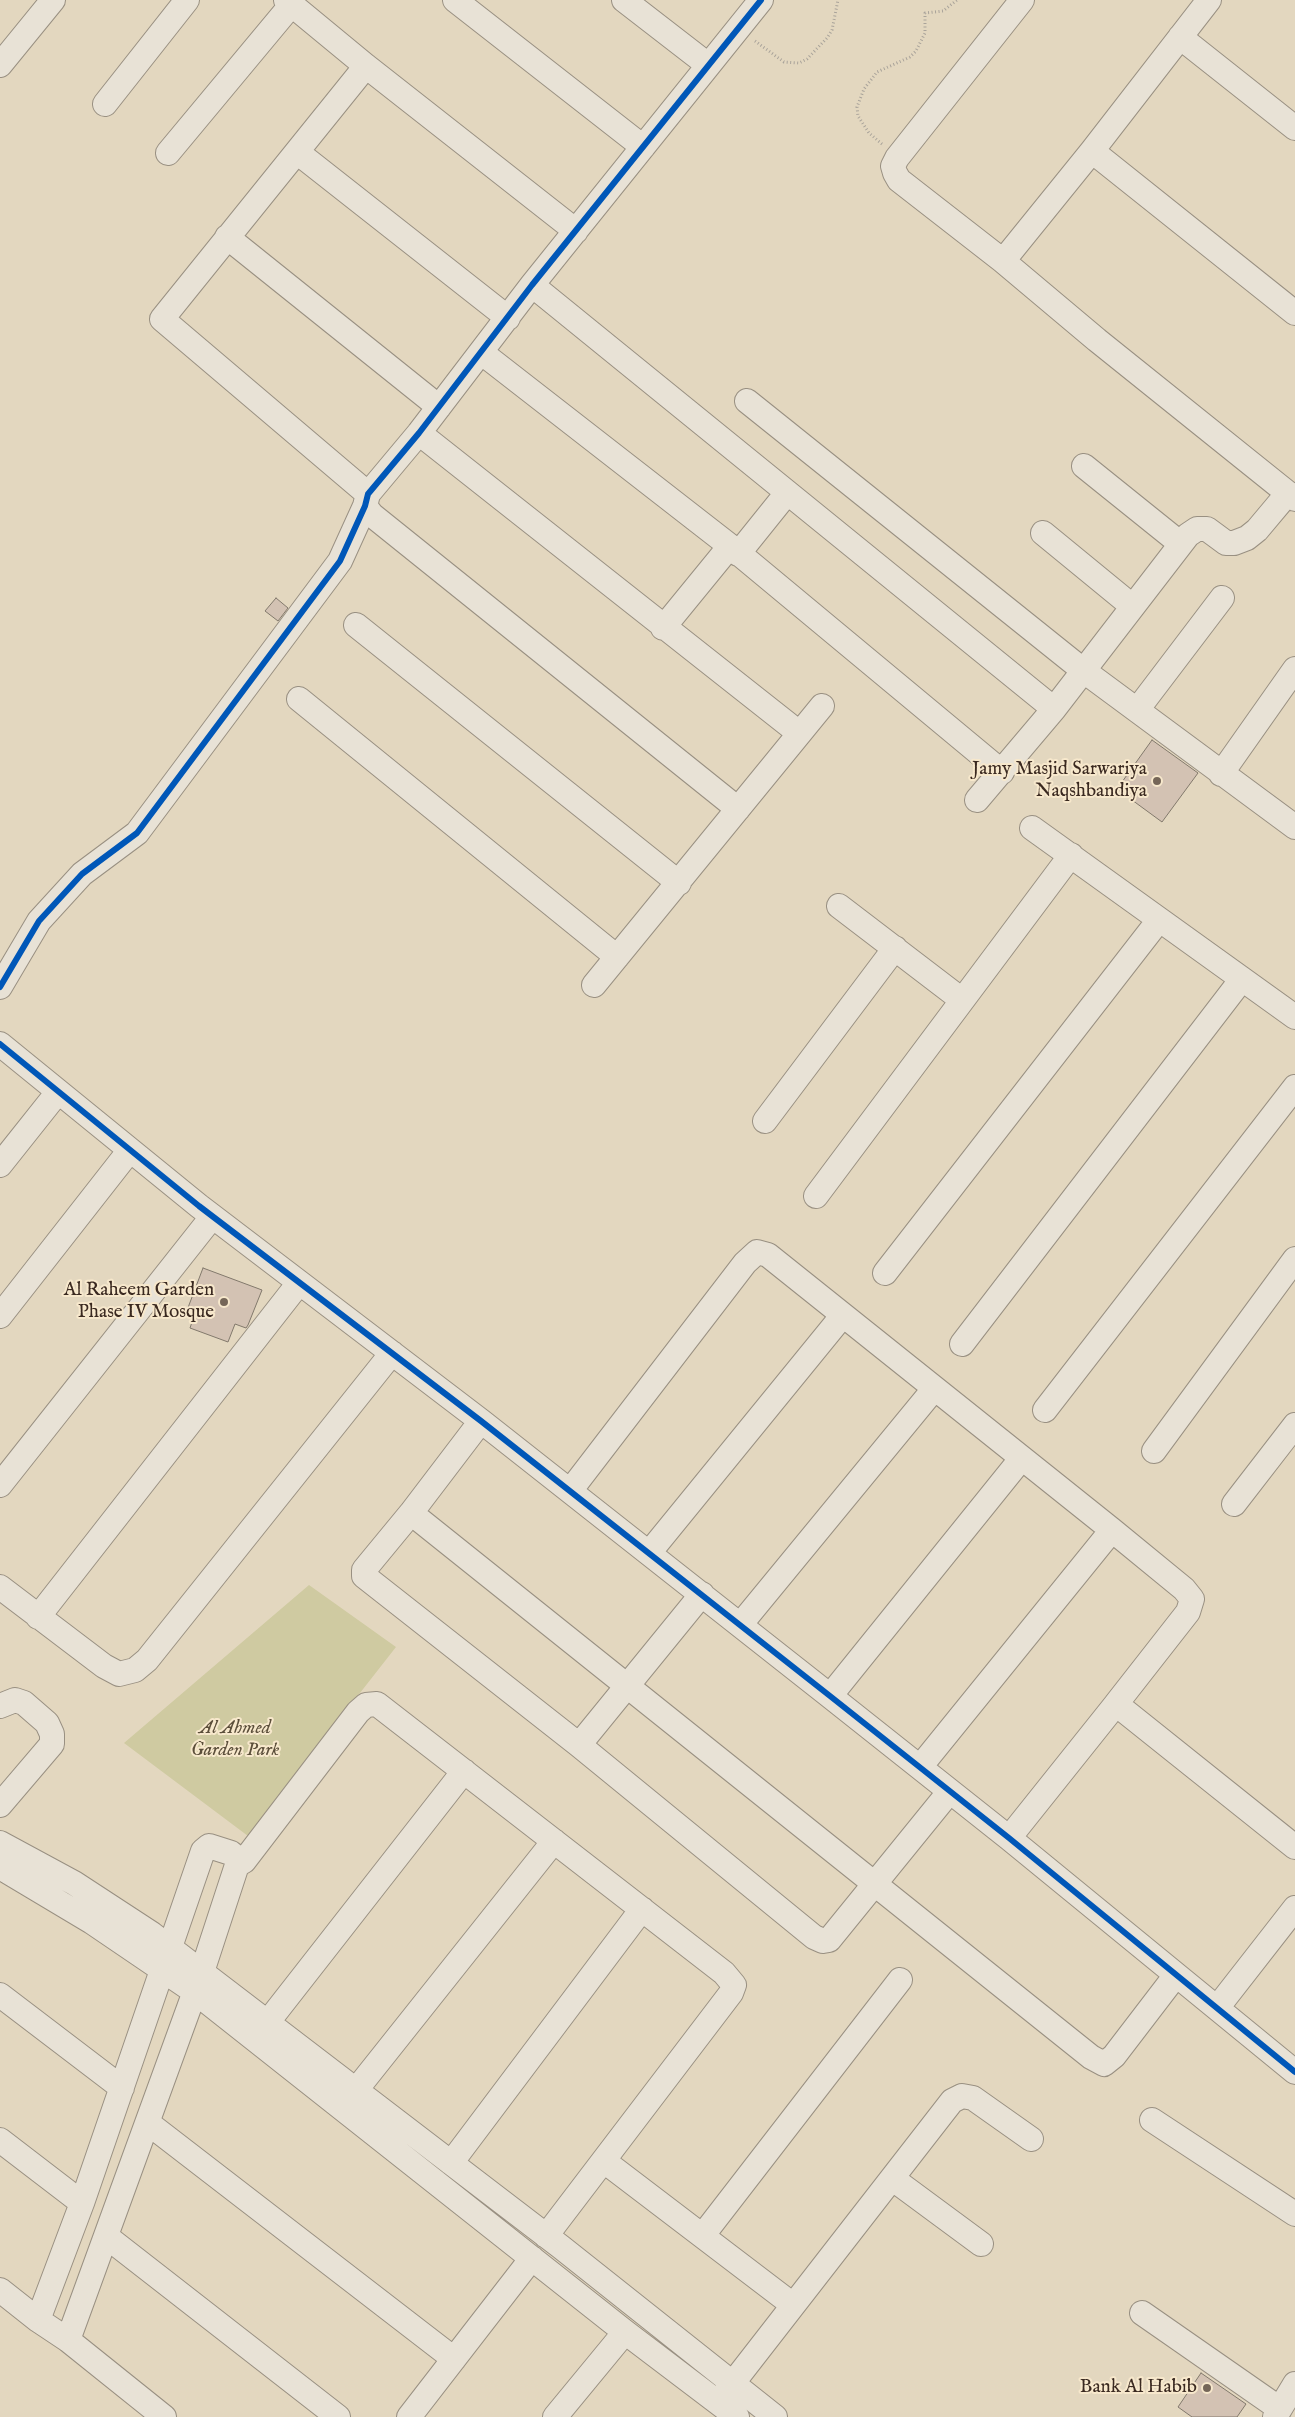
<!DOCTYPE html>
<style>
body{margin:0}
canvas{display:block;background:#e3d7bf}
</style>
<canvas width="1295" height="2417"></canvas>
<script>
const ctx = document.querySelector('canvas').getContext('2d');
ctx.lineJoin = 'round';
function fill(path, color) { ctx.fillStyle = color; ctx.fill(path, 'evenodd'); }
const shape = rows => new Path2D(rows.map(r => 'M' + r).join(''));
function stroke(path, color, width, dash) { ctx.strokeStyle = color; ctx.lineWidth = width; ctx.lineCap = dash ? 'butt' : 'round'; ctx.setLineDash(dash || []); ctx.stroke(path); }
function label(font, color, halo, rows, align = 'center') {
  ctx.font = font + ' "IM FELL English",serif'; ctx.lineWidth = 4; ctx.setLineDash([]); ctx.textBaseline = 'middle'; ctx.strokeStyle = halo; ctx.fillStyle = color; for (const [text, x, y, turn = 0] of rows) {
    ctx.save(); ctx.translate(x, y); ctx.rotate((+turn || 0) * Math.PI / 180); ctx.textAlign = isNaN(turn) ? turn : align; if (halo) ctx.strokeText(text, 0, 0); ctx.fillText(text, 0, 0); ctx.restore();
  }
}
const green = shape([
 [309,1585,396,1647,248,1836,124,1743]
]);
const building = shape([
 [276,598,288,608,278,621,265,611,276,598],
 [1152,740,1198,773,1162,822,1117,789,1152,740],
 [203,1268,262,1290,248,1325,246,1328,235,1324,228,1342,190,1328,194,1316,186,1313,203,1268],
 [1201,2373,1246,2404,1237,2417,1192,2417,1178,2407,1201,2373]
]);
const path = shape([
 [755,41,784,62,799,63,807,59,827,38,832,30,838,0],
 [882,144,869,133,858,116,857,107,864,89,877,72,910,57,916,51,925,33,925,13,943,11,957,0]
]);
const minor = shape([
 [286,0,366,66,576,231],
 [455,0,643,147],
 [624,0,708,65],
 [1022,0,897,158,893,166,895,173,899,180,1003,261,1097,340,1295,499],
 [1180,37,1295,128],
 [0,65,53,0],
 [366,66,162,319,368,494],
 [105,104,187,0],
 [1092,151,1295,313],
 [297,152,508,318],
 [168,153,292,4],
 [227,237,439,407],
 [1003,261,1092,151,1209,0],
 [532,285,1054,709],
 [482,353,730,546,1002,772],
 [747,401,1084,671,1295,827],
 [419,433,799,733],
 [1084,466,1181,544],
 [365,506,372,515,738,809],
 [1043,533,1132,606],
 [738,554,787,493],
 [356,625,679,883],
 [663,628,730,546],
 [299,699,617,957],
 [1137,710,1222,598],
 [1221,774,1295,669],
 [977,800,1054,709,1188,535,1197,529,1207,529,1226,543,1234,543,1247,538,1257,530,1288,493],
 [1032,828,1295,1017],
 [839,906,962,1000],
 [594,985,822,706],
 [0,987,39,921,82,874,137,833,340,561,365,506,368,494,419,433,532,285,761,0],
 [0,1044,199,1206,481,1421,830,1696,1009,1838,1295,2072],
 [765,1121,895,948],
 [0,1165,58,1092],
 [816,1196,1071,855],
 [885,1273,1159,920],
 [0,1316,130,1150],
 [962,1344,1242,979],
 [1045,1410,1295,1087],
 [481,1421,411,1513,1091,2057,1104,2064,1114,2056,1176,1975],
 [1154,1451,1295,1259],
 [0,1485,212,1217],
 [570,1491,745,1263,757,1252,768,1255,1112,1530,1184,1589,1192,1599,1188,1612,1116,1704],
 [1234,1504,1295,1425],
 [411,1513,364,1570,364,1576,579,1745,814,1937,823,1941,829,1940,950,1791],
 [649,1553,843,1315],
 [0,1587,104,1666,119,1674,135,1670,147,1660,392,1353],
 [38,1617,299,1283],
 [740,1625,934,1389],
 [830,1696,1021,1459],
 [0,1706,15,1700,24,1703,47,1723,52,1734,52,1744,0,1805],
 [579,1745,702,1594],
 [920,1767,1112,1530],
 [1009,1838,1116,1704,1295,1847],
 [0,1843,74,1883,152,1934,561,2247,775,2417],
 [237,1865,244,1861,358,1712,366,1705,377,1704,724,1973,734,1985,731,1993,546,2236],
 [0,1867,92,1922,195,1992,625,2332,737,2417],
 [0,1995,122,2088],
 [1217,2008,1295,1908],
 [267,2023,464,1771],
 [356,2090,554,1841],
 [1152,2120,1295,2214],
 [148,2123,454,2359],
 [0,2140,82,2203],
 [604,2161,793,2305],
 [451,2163,642,1909],
 [893,2179,981,2244],
 [703,2235,900,1980],
 [107,2237,338,2417],
 [0,2290,38,2320,68,2340,164,2417],
 [1142,2313,1280,2409],
 [38,2320,82,2203,203,1851,209,1846,231,1853,236,1857,237,1865,202,1972,68,2340],
 [722,2397,952,2101,962,2096,973,2098,1031,2139],
 [409,2417,532,2258],
 [555,2417,625,2332],
 [1275,2417,1295,2384]
]);
const cycleway = shape([
 [0,987,39,921,82,874,137,833,340,561,365,506,368,494,419,433,532,285,761,0],
 [0,1044,199,1206,481,1421,830,1696,1009,1838,1295,2072]
]);
const markers = [
 [1157,781,5,"#756658"],
 [224,1302,5,"#756658"],
 [1207,2388,5,"#756658"]
];
const poiNames = [
 ["Jamy Masjid Sarwariya",1147,770],
 ["Naqshbandiya",1147,792],
 ["Al Raheem Garden",214,1291],
 ["Phase IV Mosque",214,1313],
 ["Bank Al Habib",1197,2388]
];
const parkNames = [
 ["Al Ahmed",235,1729],
 ["Garden Park",235,1751]
];
fill(green, '#cfcaa1');
fill(building, '#d3c2b3');
stroke(building, '#82796c', 1);
stroke(minor, '#999082', 26);
stroke(path, '#a9a39a', 3, [1, 2.5]);
stroke(minor, '#e8e2d6', 24);
stroke(cycleway, '#0057b8', 6);
for (const [x, y, r, color] of markers) { const dot = new Path2D(); dot.arc(x, y, r, 0, 2 * Math.PI); ctx.fillStyle = color; ctx.fill(dot); stroke(dot, '#f7e8cc', 2); }
label('19px', '#3a2920', '#f7e8cc', poiNames, 'right');
label('italic 19px', '#5b4e3a', '#f7e8cc', parkNames);
</script>
